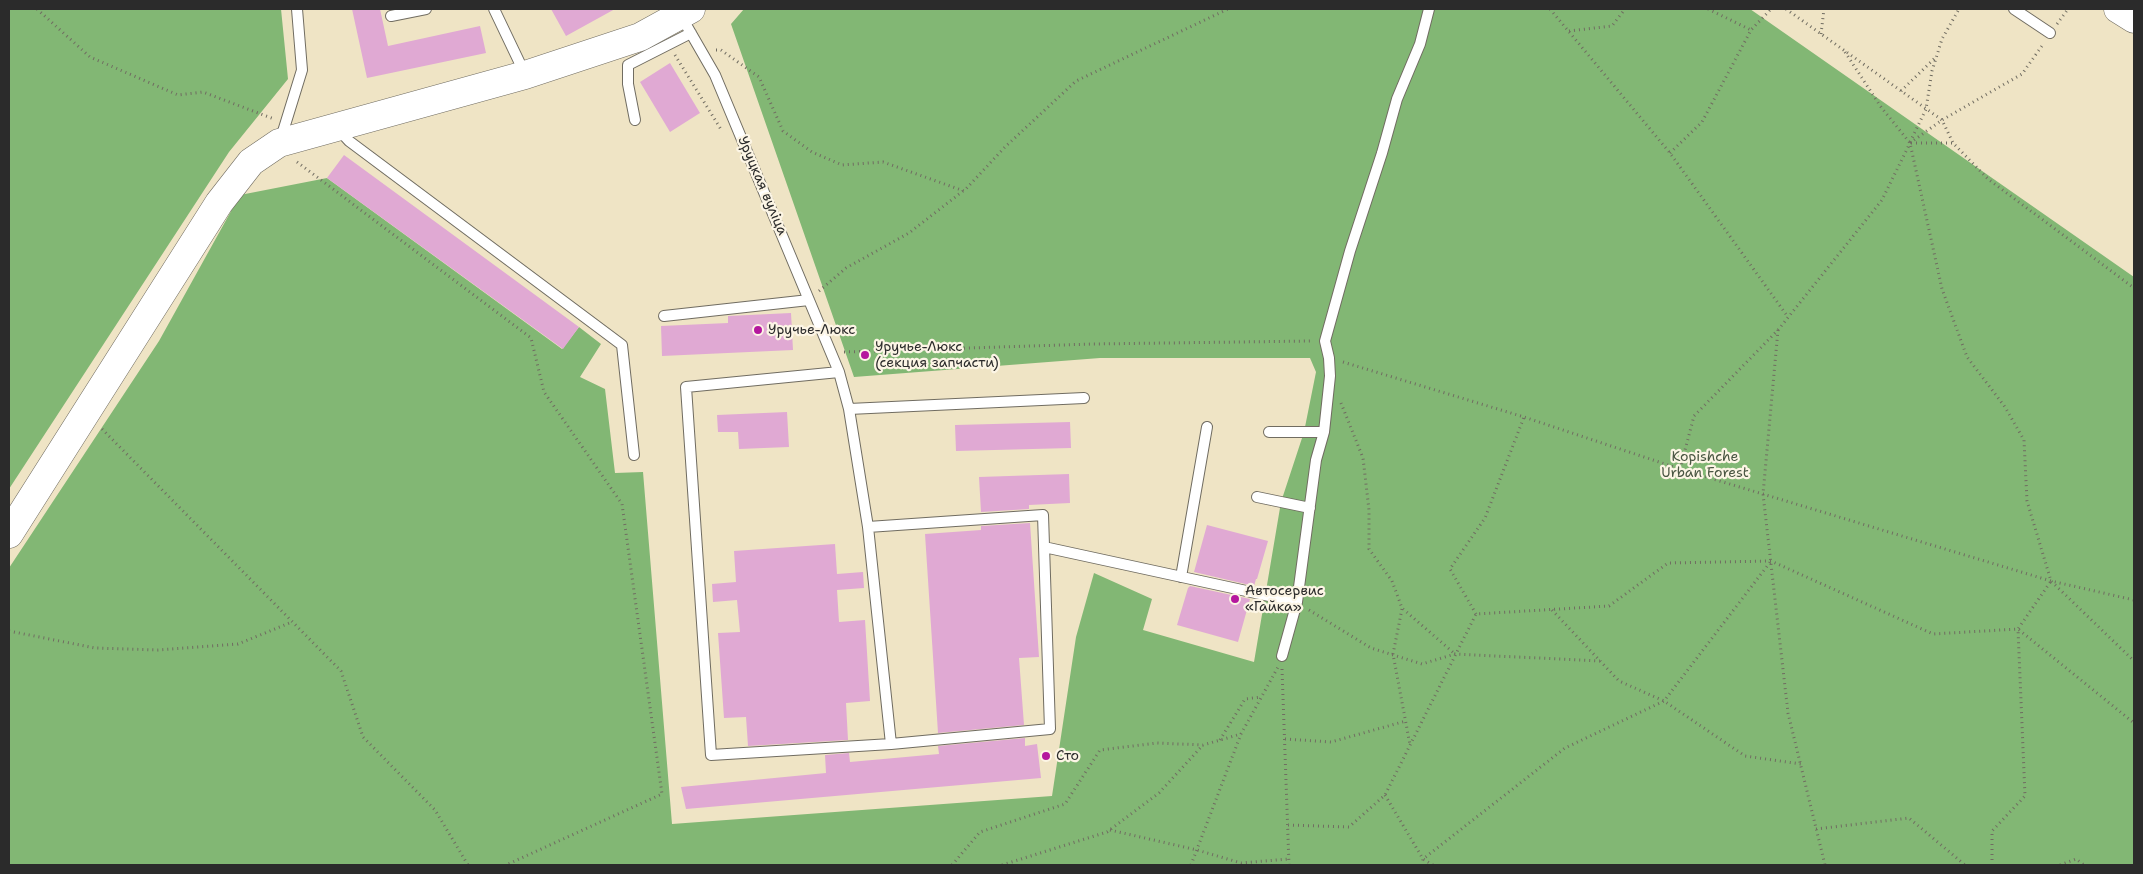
<!DOCTYPE html>
<meta charset="utf-8">
<style>
body{margin:0}
#map{position:relative;width:2143px;height:874px;overflow:hidden;background:#efe4c5;font-family:"Shantell Sans",sans-serif}
canvas{display:block}
.frame{position:absolute;inset:0;border:10px solid #2b2b2b;pointer-events:none}
</style>
<div id="map">
<canvas width="2143" height="874"></canvas>
<div class="frame"></div>
</div>
<script>
const ctx = document.querySelector('canvas').getContext('2d');
ctx.lineJoin = 'round';
function fill(path, color) { ctx.fillStyle = color; ctx.fill(path, 'evenodd'); }
const shape = rows => new Path2D(rows.map(r => 'M' + r).join(''));
function stroke(path, color, width, dash) { ctx.strokeStyle = color; ctx.lineWidth = width; ctx.lineCap = dash ? 'butt' : 'round'; ctx.setLineDash(dash || []); ctx.stroke(path); }
function label(font, color, halo, rows, align = 'center') {
  ctx.font = font + ' "Shantell Sans",sans-serif'; ctx.lineWidth = 4.5; ctx.setLineDash([]); ctx.textBaseline = 'middle'; ctx.strokeStyle = halo; ctx.fillStyle = color; for (const [text, x, y, turn = 0] of rows) {
    ctx.save(); ctx.translate(x, y); ctx.rotate((+turn || 0) * Math.PI / 180); ctx.textAlign = isNaN(turn) ? turn : align; if (halo) ctx.strokeText(text, 0, 0); ctx.fillText(text, 0, 0); ctx.restore();
  }
}
const forest = shape([
 [9,9,281,9,288,79,229,152,9,489],
 [744,9,1750,9,2134,277,2134,865,9,865,9,568,159,341,240,195,327,178,562,349,579,327,601,344,580,377,605,389,615,473,643,472,672,824,1052,796,1076,637,1094,573,1152,599,1143,630,1254,662,1281,502,1304,432,1316,372,1310,358,1100,358,854,377,731,24]
]);
const building = shape([
 [352,9,380,9,388,46,480,26,486,53,367,78],
 [551,9,615,9,566,36],
 [670,63,700,113,670,132,640,82],
 [344,155,579,327,563,349,327,178],
 [791,313,793,350,662,356,661,326,728,323,728,316],
 [787,412,789,447,739,449,738,432,718,432,717,415],
 [1070,422,1071,448,956,451,955,425],
 [1069,474,1070,503,1029,505,1029,509,981,512,979,477],
 [1030,523,1039,657,1019,658,1024,725,938,733,925,534,981,530,981,526],
 [1207,525,1268,541,1257,579,1256,579,1254,586,1194,572],
 [835,544,837,574,863,572,864,588,837,590,839,622,865,620,870,701,846,703,848,740,748,746,746,717,724,718,718,633,740,632,737,600,713,602,712,584,736,582,734,551],
 [1190,586,1250,599,1238,642,1177,625,1188,588],
 [1025,738,1025,746,1037,744,1041,778,686,809,681,787,826,773,825,755,849,753,850,762,939,754,938,746]
]);
const path = shape([
 [37,9,90,57,178,95,203,92,274,119],
 [1550,9,1670,153,1788,317],
 [1708,9,1751,30],
 [1786,9,1942,120,1953,143],
 [2057,24,2068,9],
 [1569,31,1612,26,1625,9],
 [1821,34,1824,9],
 [716,50,721,50,759,77,783,131,812,152,842,165,883,162,964,191,1005,147,1076,81,1228,9],
 [1845,52,1881,107,1910,143,1942,289,1967,357,2005,407,2024,440,2027,501,2051,581,2134,661],
 [675,55,722,131],
 [1901,91,1936,57],
 [1910,142,1926,109,1932,71,1942,39,1959,9],
 [1911,143,1953,143,1988,179,2134,288],
 [1670,153,1702,122,1751,30,1771,9],
 [297,162,531,338,544,392,622,504,662,794,506,865],
 [819,291,846,268,909,233,963,191],
 [1778,330,1763,494,1788,713,1825,865],
 [844,352,1093,344,1312,341],
 [1343,362,1524,417,1680,469,2051,581,2134,600],
 [1341,403,1363,458,1369,510,1369,549,1392,581,1402,608,1455,654],
 [102,429,341,671,363,737,435,810,468,865],
 [1680,469,1694,416,1778,330,1882,200,1910,143,1942,120,2022,74,2044,43],
 [1402,609,1393,654,1410,745],
 [1309,610,1371,648,1422,664,1455,654,1600,661],
 [1552,610,1619,681,1664,701,1745,756,1801,764],
 [1476,614,1450,569,1485,518,1524,417],
 [9,631,95,648,158,650,238,644,292,622],
 [1282,669,1289,865],
 [1285,739,1331,742,1406,721],
 [1220,740,1245,699,1261,697],
 [1385,795,1423,859,1422,865],
 [1288,825,1349,827,1385,795,1476,614,1609,606,1668,563,1771,561,1933,634,2018,629,2134,723],
 [1816,829,1909,818,1965,865],
 [1110,830,1197,850,1241,863,1289,859],
 [952,865,980,832,1065,804,1100,750,1157,743,1203,745,1241,734],
 [1002,865,1107,832,1159,793,1203,745],
 [1191,865,1241,734,1278,667],
 [1433,865,1423,859,1565,748,1664,701,1771,561],
 [1992,865,1992,831,2025,796,2018,629,2051,581],
 [2060,865,2076,859,2084,865]
]);
const lane = shape([
 [494,9,525,74],
 [2014,9,2050,33],
 [391,16,426,9],
 [681,16,715,75,839,372,849,409,868,527,891,744,711,755,686,387,839,372],
 [635,120,628,84,628,65,691,33],
 [339,130,349,141,622,345,634,455],
 [281,138,302,70,297,9],
 [664,316,809,300],
 [849,409,1084,398],
 [1269,432,1324,432],
 [1257,497,1310,508],
 [868,527,1043,515,1050,729,891,744],
 [1044,547,1297,602],
 [1181,577,1207,427],
 [1282,656,1297,602,1316,460,1324,432,1330,376,1329,358,1325,341,1350,251,1382,153,1397,99,1420,44,1429,9]
]);
const secondary = shape([
 [2118,9,2134,19],
 [9,534,219,203,251,162,279,143,525,75,640,37,691,9]
]);
const markers = [
 [758,330,5,"#b5179e"],
 [865,355,5,"#b5179e"],
 [1235,599,5,"#b5179e"],
 [1046,756,5,"#b5179e"]
];
const streetNames = [
 ["Уруцкая вуліца",762,186,67]
];
const poiNames = [
 ["Уручье-Люкс",768,330],
 ["Уручье-Люкс",875,347],
 ["(секция запчасти)",875,363],
 ["Автосервис",1245,591],
 ["«Гайка»",1245,607],
 ["Сто",1056,756]
];
const parkNames = [
 ["Kopishche",1705,457],
 ["Urban Forest",1705,473]
];
fill(forest, '#82b774');
fill(building, '#e0a9d3');
stroke(lane, '#706c61', 12);
stroke(secondary, '#706c61', 29);
stroke(path, '#706c61', 3, [1, 4]);
stroke(lane, '#fff', 10);
stroke(secondary, '#fff', 28);
for (const [x, y, r, color] of markers) { const dot = new Path2D(); dot.arc(x, y, r, 0, 2 * Math.PI); ctx.fillStyle = color; ctx.fill(dot); stroke(dot, '#fcf5e5', 2); }
label('14px', '#2b2b2b', '#fcf5e5', streetNames);
label('14px', '#2b2b2b', '#fcf5e5', poiNames, 'left');
label('14px', '#495642', '#fcf5e5', parkNames);
</script>
